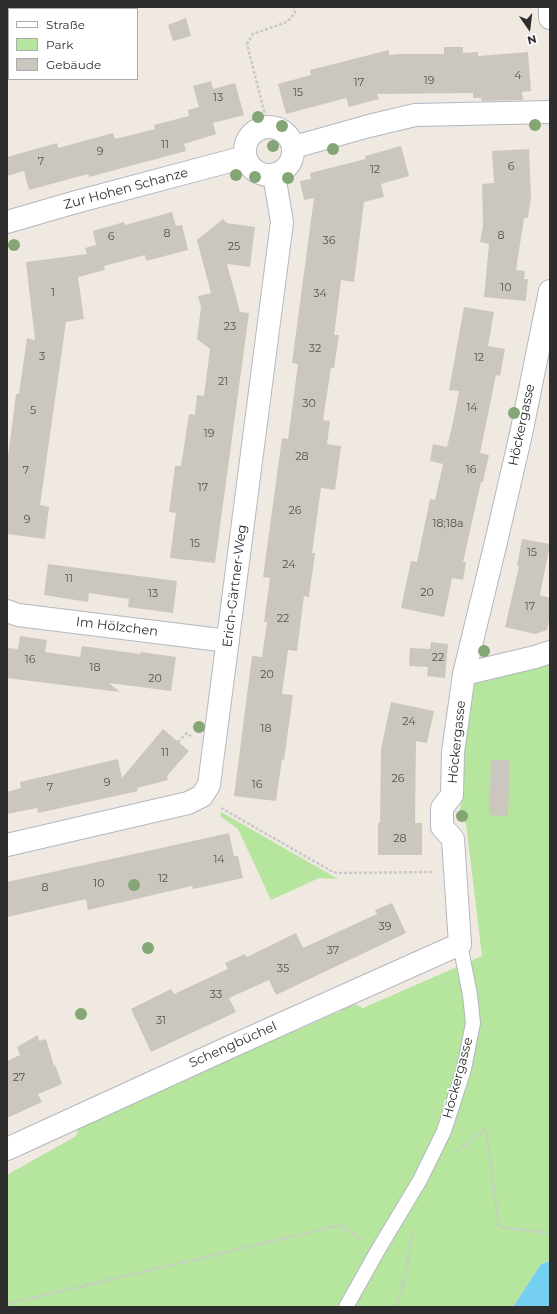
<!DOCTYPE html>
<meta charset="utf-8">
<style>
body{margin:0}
#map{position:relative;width:557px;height:1314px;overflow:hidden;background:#efe9e1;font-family:Montserrat,sans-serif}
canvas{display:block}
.frame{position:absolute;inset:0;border:8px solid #2e2e2e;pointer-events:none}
.legend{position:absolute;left:8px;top:8px;width:130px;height:72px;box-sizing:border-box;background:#fff;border:1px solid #ababab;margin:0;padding:5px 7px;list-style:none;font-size:12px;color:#2e2e2e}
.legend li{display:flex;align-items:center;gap:8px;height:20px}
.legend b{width:20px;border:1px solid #ababab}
.north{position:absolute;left:509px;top:8px;width:40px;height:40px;-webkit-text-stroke:3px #fff;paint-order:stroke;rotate:166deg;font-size:11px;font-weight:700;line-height:16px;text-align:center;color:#2e2e2e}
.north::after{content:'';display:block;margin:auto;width:14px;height:18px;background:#2e2e2e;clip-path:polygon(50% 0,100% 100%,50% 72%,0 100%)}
</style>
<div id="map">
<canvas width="557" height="1314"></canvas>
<div class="frame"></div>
<ul class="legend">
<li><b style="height:5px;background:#fff"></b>Straße</li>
<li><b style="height:11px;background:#b6e59e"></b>Park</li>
<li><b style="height:11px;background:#cbc7bf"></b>Gebäude</li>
</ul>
<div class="north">N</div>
</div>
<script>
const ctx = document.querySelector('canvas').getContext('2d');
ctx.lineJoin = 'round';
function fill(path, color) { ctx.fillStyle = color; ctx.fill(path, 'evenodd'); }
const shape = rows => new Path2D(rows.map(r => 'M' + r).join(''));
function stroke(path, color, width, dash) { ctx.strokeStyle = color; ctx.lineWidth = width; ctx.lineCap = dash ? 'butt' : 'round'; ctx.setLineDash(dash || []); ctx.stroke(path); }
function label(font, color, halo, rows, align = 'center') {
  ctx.font = font + ' Montserrat,sans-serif'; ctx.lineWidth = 3; ctx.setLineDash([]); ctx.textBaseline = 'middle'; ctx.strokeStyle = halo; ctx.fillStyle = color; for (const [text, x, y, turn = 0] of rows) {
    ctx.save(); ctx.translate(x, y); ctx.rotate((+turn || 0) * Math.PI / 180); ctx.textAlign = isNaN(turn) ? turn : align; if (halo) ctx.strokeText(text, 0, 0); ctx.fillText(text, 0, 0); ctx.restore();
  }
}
const green = shape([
 [550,659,550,1261,541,1264,513,1307,7,1307,7,1175,76,1136,82,1119,282,1028,293,1032,341,1011,344,1003,348,1001,363,1008,482,956,466,824,460,813,470,685],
 [221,812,338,879,319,878,271,900,238,829,220,816]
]);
const water = shape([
 [550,1261,550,1307,513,1307,541,1264]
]);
const building = shape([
 [186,18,191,36,173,41,168,25],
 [444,47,463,47,463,53,478,52,478,56,528,52,531,91,522,92,523,100,482,101,481,98,473,98,473,93,377,94,379,99,349,107,346,98,286,114,278,84,311,75,310,70,389,50,389,55,401,54,444,54],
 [211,81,213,89,235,83,244,115,213,123,216,134,184,144,186,151,89,177,88,174,29,190,24,171,7,176,7,157,57,143,58,148,113,133,115,139,155,129,154,125,189,116,188,110,199,107,193,86],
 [401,146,409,176,381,184,384,197,364,202,354,282,341,280,334,335,339,335,334,368,331,368,323,420,330,421,327,444,341,446,335,490,321,488,312,553,315,553,309,597,304,596,297,651,288,650,282,694,293,695,284,760,282,759,276,801,234,796,252,656,262,657,267,622,264,622,270,578,263,577,282,438,288,439,298,364,292,363,314,198,304,200,300,181,311,179,310,173,366,159,365,156],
 [529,149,531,197,528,218,524,218,516,270,525,271,524,279,528,279,526,301,484,297,489,244,480,242,483,225,482,184,494,183,492,151],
 [172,212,176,226,182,225,188,250,146,261,145,255,104,266,105,270,78,277,84,319,66,322,40,505,49,507,45,539,7,534,7,464,16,394,19,394,27,338,35,340,26,262,87,254,85,248,96,245,93,231,124,222,125,225],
 [223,219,227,223,255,227,250,267,227,264,240,312,249,313,215,563,170,558,176,513,169,512,175,466,181,466,189,414,195,415,197,395,204,396,210,349,197,339,201,307,198,296,211,293,197,240],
 [464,307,494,312,488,346,505,349,500,376,496,375,480,453,489,455,483,482,481,482,463,562,466,562,463,580,452,578,444,617,401,608,411,561,417,562,430,499,435,500,443,464,430,461,433,444,447,447,454,418,459,391,449,390],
 [522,539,550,544,540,595,550,598,550,616,547,630,535,634,505,627,519,566,517,566],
 [48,564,177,581,173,613,128,607,129,599,89,593,88,602,44,595],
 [20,636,47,640,45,652,80,657,82,646,140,654,141,652,176,657,171,691,109,683,120,692,7,678,7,648,18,649],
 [431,642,448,644,445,678,427,676,428,667,409,666,410,648,430,649],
 [391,702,434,711,427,743,416,741,415,823,422,823,422,855,378,855,378,823,380,823,381,749],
 [163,729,189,751,167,776,168,780,137,788,138,791,38,813,37,808,7,814,7,792,21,788,20,782,118,759,122,778],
 [491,760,510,760,508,816,489,815],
 [229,833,234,856,238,856,243,878,193,889,192,886,88,910,86,899,7,917,7,882],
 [392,903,406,933,276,995,269,980,229,998,236,1012,151,1052,131,1009,171,989,174,994,228,969,225,963,245,954,247,957,296,933,303,948,377,914,375,910],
 [38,1035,39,1041,46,1039,54,1066,55,1065,62,1084,38,1094,42,1102,7,1118,7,1061,20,1055,17,1047]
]);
const path = shape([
 [268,127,247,44,253,34,287,22,295,13,294,7],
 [178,742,187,733,192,737],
 [221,808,333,872,339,873,433,872],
 [456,1152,486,1128,499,1227,550,1233],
 [7,1304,340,1225,363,1240],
 [396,1307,406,1273,412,1231]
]);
const lane = shape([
 [346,1307,378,1250,420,1180,444,1131,464,1069,473,1023,470,995,460,944]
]);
const street = shape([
 [550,7,550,18],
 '245 151a24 24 0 1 1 48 0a24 24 0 1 1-48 0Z',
 [294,147,369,126,415,115,550,112],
 [7,222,76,202,245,157],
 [7,611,18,615,228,641],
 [464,674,535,657,550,652],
 [7,845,188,803,202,796,209,785,282,222,274,175],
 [7,1149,230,1047,460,944,453,839,442,827,442,808,452,795,453,752,464,674,496,542,521,434,550,291]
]);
const trees = [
 [258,117],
 [535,125],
 [282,126],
 [273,146],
 [333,149],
 [236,175],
 [255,177],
 [288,178],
 [14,245],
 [514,413],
 [484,651],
 [199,727],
 [462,816],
 [134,885],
 [148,948],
 [81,1014]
];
const numberNames = [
 ["4",518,76],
 ["19",429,81],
 ["17",359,83],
 ["15",298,93],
 ["13",218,98],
 ["11",165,145],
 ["9",100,152],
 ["7",41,162],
 ["6",511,167],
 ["12",375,170],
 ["8",167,234],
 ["8",501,236],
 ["6",111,237],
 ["36",329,241],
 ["25",234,247],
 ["10",506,288],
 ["1",53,293],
 ["34",320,294],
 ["23",230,327],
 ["32",315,349],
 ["3",42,357],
 ["12",479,358],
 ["21",223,382],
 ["30",309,404],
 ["14",472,408],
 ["5",33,411],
 ["19",209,434],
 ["28",302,457],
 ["16",471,470],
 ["7",26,471],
 ["17",203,488],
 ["26",295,511],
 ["9",27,520],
 ["18;18a",448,524],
 ["15",195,544],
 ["15",532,553],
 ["24",289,565],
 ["11",69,579],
 ["20",427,593],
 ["13",153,594],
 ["17",530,607],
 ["22",283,619],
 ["22",438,658],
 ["16",30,660],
 ["18",95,668],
 ["20",267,675],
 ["20",155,679],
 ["24",409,722],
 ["18",266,729],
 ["11",165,753],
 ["26",398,779],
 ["9",107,783],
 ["16",257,785],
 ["7",50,788],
 ["28",400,839],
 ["14",219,860],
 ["12",163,879],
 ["10",99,884],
 ["8",45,888],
 ["39",385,927],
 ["37",333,951],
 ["35",283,969],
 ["33",216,995],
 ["31",161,1021],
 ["27",19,1078]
];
const streetNames = [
 ["Zur Hohen Schanze",126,189,-15],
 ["Höckergasse",522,425,-78],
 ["Erich-Gärtner-Weg",235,586,-83],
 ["Im Hölzchen",117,627,7],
 ["Höckergasse",457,742,-84],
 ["Schengbüchel",233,1045,-24],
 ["Höckergasse",458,1078,-75]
];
fill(green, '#b6e59e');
fill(water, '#75cff0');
fill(building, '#cbc7bf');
stroke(lane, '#b4b7c1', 16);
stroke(street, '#b4b7c1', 24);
stroke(path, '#c9c9c9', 2.5, [3, 2]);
stroke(lane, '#fff', 14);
stroke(street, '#fff', 22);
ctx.fillStyle = '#84a574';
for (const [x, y] of trees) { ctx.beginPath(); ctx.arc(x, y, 6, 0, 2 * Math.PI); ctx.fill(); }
label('11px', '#555452', null, numberNames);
label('13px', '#2e2e2e', '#fff', streetNames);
</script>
